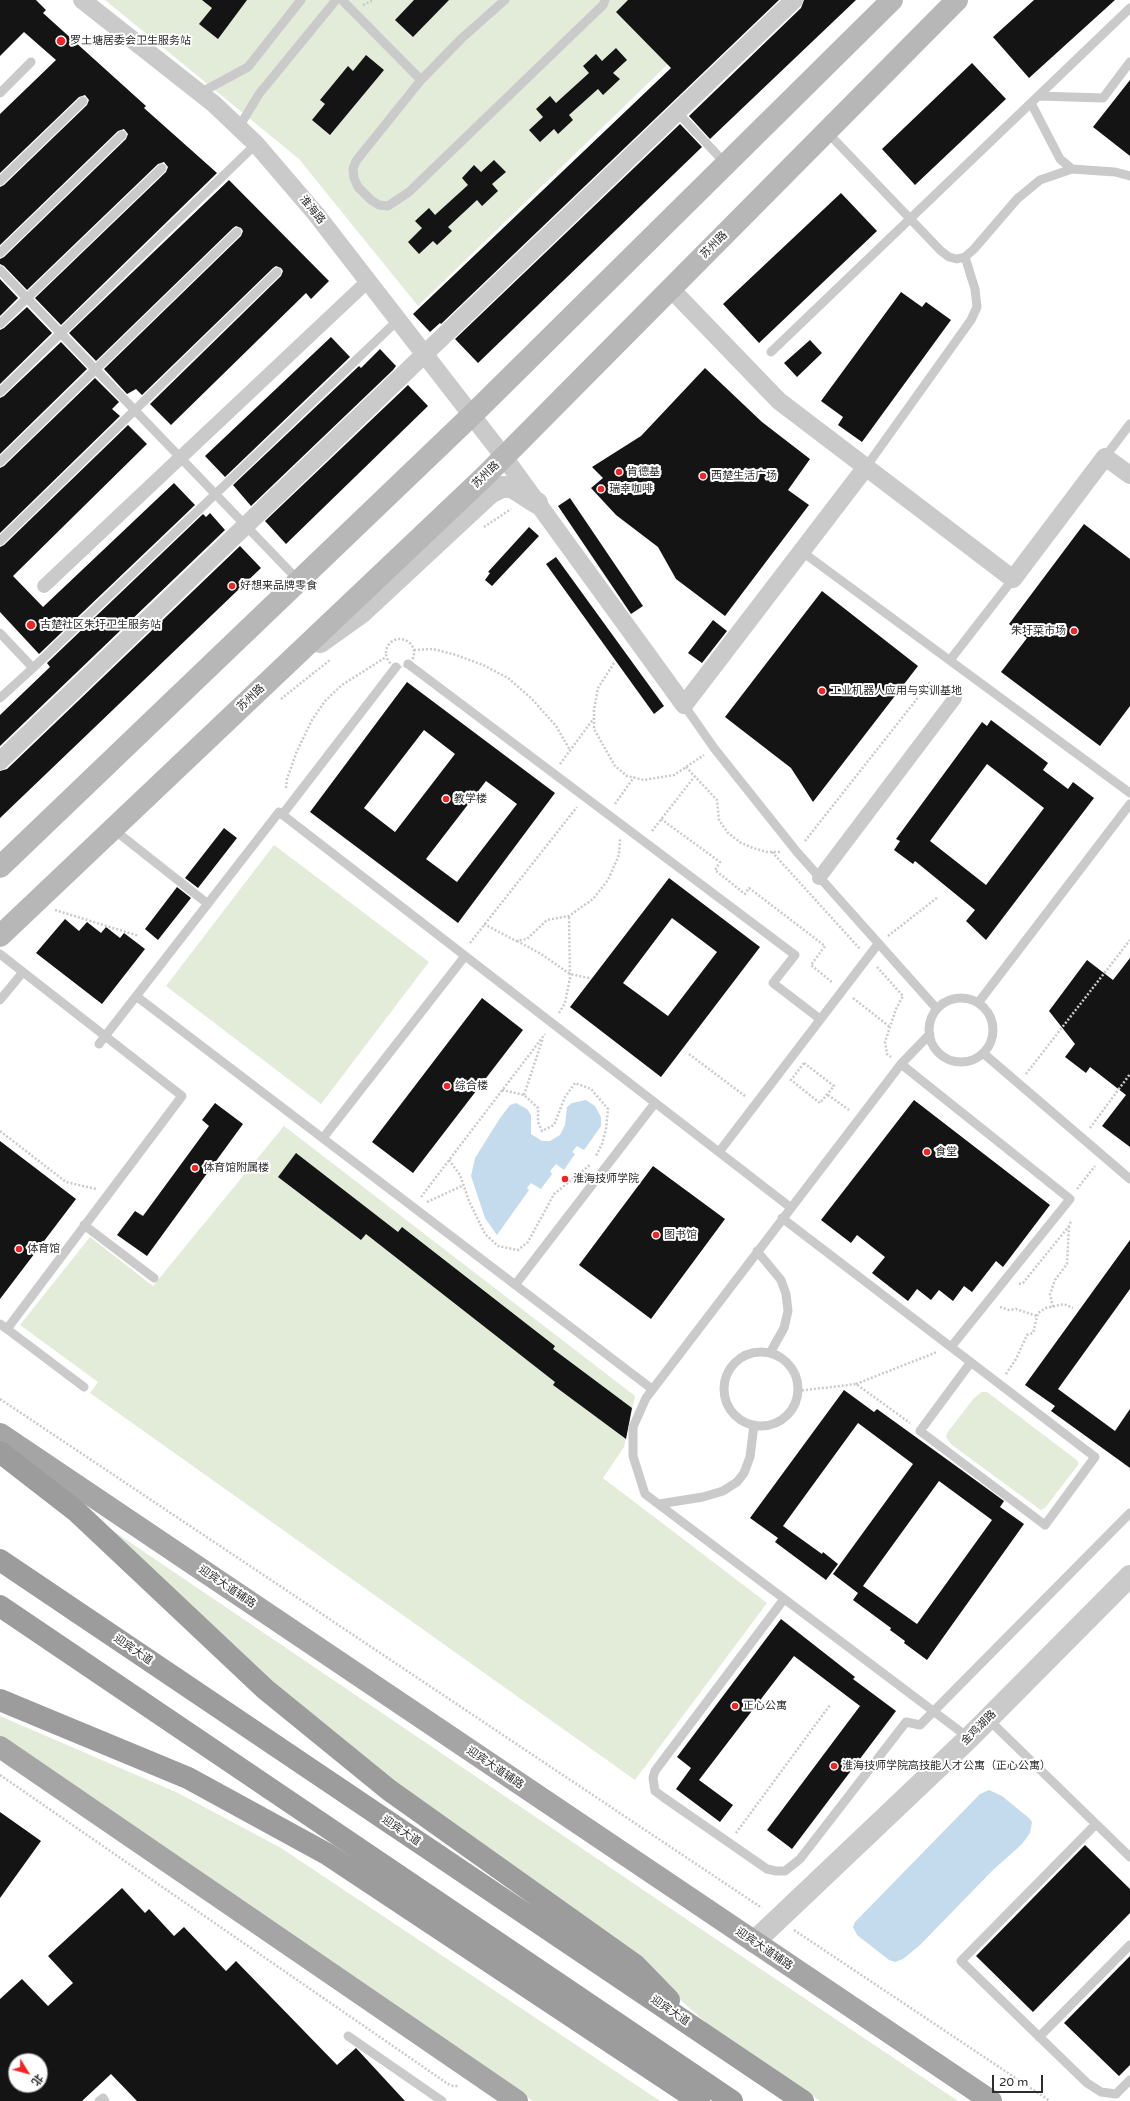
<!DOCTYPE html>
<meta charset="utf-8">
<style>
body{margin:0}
#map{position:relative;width:1130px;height:2101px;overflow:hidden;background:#fff;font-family:"Varela Round","Noto Sans SC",sans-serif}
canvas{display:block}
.north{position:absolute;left:8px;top:2053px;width:40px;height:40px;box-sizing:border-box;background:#fff;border:1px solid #ababab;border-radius:50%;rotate:127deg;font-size:11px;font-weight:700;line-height:16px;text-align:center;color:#2d2d2d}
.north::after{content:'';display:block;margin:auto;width:14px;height:18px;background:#f12325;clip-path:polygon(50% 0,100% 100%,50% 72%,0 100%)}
.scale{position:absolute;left:992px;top:2075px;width:51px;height:18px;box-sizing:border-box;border:2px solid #2d2d2d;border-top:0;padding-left:5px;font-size:12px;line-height:14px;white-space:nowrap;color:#2d2d2d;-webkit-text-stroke:3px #fff;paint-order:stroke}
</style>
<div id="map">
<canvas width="1130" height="2101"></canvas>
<div class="north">北</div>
<div class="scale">20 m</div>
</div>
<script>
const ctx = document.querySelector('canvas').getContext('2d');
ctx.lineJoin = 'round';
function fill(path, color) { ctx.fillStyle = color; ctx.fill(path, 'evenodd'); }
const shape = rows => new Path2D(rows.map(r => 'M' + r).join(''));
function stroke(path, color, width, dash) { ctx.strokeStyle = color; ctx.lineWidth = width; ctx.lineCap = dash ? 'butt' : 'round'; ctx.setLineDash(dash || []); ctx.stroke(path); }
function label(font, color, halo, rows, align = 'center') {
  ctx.font = font + ' "Varela Round","Noto Sans SC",sans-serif'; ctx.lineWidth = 4; ctx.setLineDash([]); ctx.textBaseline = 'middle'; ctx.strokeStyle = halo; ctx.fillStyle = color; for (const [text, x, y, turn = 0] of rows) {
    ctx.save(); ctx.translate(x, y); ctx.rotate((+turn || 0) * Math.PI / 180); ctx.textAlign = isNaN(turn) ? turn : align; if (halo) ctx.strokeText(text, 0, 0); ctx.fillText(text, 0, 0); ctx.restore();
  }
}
const green = shape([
 [105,0,670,0,701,32,418,306,299,159],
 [274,845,429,962,321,1104,166,986],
 [284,1126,635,1396,624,1447,603,1478,767,1603,635,1780,90,1393,98,1382,20,1325,90,1237,153,1286],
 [982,1392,987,1392,1078,1461,1078,1465,1045,1508,1041,1510,1038,1508,952,1445,946,1437,947,1433,974,1398],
 [106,1526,695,1925,958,2101,820,2101,713,2029,646,1969,299,1711],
 [0,1716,178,1793,281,1848,660,2101,533,2101,303,1946,0,1737]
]);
const water = shape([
 [586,1100,595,1106,601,1117,601,1126,592,1139,584,1150,577,1146,572,1152,575,1154,564,1170,556,1164,550,1171,552,1174,541,1189,531,1183,527,1188,529,1190,497,1235,485,1218,471,1176,475,1158,500,1118,510,1105,516,1103,527,1109,531,1115,531,1134,542,1141,550,1141,560,1135,565,1125,567,1107,572,1103],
 [989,1790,1002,1796,1029,1818,1032,1822,1030,1833,1022,1844,992,1871,920,1945,903,1959,895,1962,889,1960,857,1935,853,1927,855,1922,980,1794]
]);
const building = shape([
 [0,0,36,0,46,10,43,13,146,106,144,108,217,173,61,325,35,298,166,172,168,167,164,162,158,164,27,290,4,266,0,264,0,259,4,257,126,139,128,134,124,129,118,131,0,245,0,187,4,185,87,105,89,100,85,95,79,97,0,173,0,114,56,60,24,32,0,56],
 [202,0,247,0,218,39,199,24,212,8],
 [414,0,449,0,413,37,395,20],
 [628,0,779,0,441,324,440,323,430,332,413,314,671,68,616,12],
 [804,0,856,0,710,139,689,116,801,8],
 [1034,0,1115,0,1029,78,993,37],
 [616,48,627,60,613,73,620,79,603,95,598,89,569,115,573,120,558,134,554,129,540,142,529,130,543,117,536,109,550,96,556,103,589,73,583,66,596,54,602,61],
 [366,55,384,70,330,135,312,120,325,104,320,100,348,66,353,71],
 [972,63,1006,99,915,185,882,149],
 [1130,80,1130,156,1093,127],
 [680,124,702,147,478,363,455,339],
 [494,160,506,172,492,184,498,191,482,206,477,200,448,227,452,231,437,245,433,241,419,254,408,242,422,228,415,221,429,208,435,215,468,185,462,178,474,165,481,172],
 [229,180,329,281,311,299,306,293,171,425,150,404,281,276,283,271,281,268,276,266,273,268,142,395,136,389,127,394,104,369,241,236,243,231,241,228,236,226,233,228,96,361,69,333],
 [841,193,877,231,759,343,723,304],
 [0,279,18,298,0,316],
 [901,292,922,307,926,302,951,320,862,442,838,425,843,417,821,401],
 [27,307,52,333,0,384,0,330,4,328],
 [331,337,350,357,225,477,205,456],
 [810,340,822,353,797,377,784,363],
 [61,342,87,369,0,454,0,398,4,396],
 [380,349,396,366,393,370,251,506,233,485,359,366,361,368],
 [705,368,762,422,810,459,788,490,809,505,725,616,676,579,658,547,616,515,591,488,603,478,592,467,641,436],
 [95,378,119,402,112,409,120,416,0,533,0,468,4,466],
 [408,385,428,406,286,544,265,521],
 [128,425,147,444,13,576,43,607,174,483,195,505,39,654,0,612,0,547,4,545],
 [570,498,643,606,631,614,558,506],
 [210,513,225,530,0,746,0,715,50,667,47,663,203,514,206,517],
 [1084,524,1130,559,1130,706,1100,746,1001,672,1027,638,1009,624],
 [529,527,539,536,492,586,485,580,490,573,488,572],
 [240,546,261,568,0,818,0,771,7,769],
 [556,557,664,706,654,714,546,564],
 [822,591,918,666,813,802,791,768,725,717],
 [713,620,727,631,702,663,688,653],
 [407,682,555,793,458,923,310,812],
 [424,730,455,754,395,832,364,808],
 [486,781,517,804,457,882,426,859],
 [991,720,1048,763,1043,770,1068,789,1073,782,1094,798,986,940,966,921,975,910,915,861,913,864,894,850,900,841,896,839,982,722,987,726],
 [987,764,1044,808,986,885,930,841],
 [224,828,237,838,198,888,185,878],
 [669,878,760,947,661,1077,570,1007],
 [672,918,717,952,668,1016,623,983],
 [177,887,191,898,158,940,145,929],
 [65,919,79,931,87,922,101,933,106,927,120,938,124,933,145,949,102,1004,36,953],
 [1130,958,1130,1147,1102,1126,1126,1095,1090,1067,1086,1073,1065,1057,1075,1044,1049,1011,1087,960,1113,980],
 [482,998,523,1030,413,1173,372,1142],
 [914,1100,1050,1205,1003,1267,996,1261,972,1292,964,1286,953,1301,939,1290,931,1300,917,1289,908,1301,872,1273,885,1257,857,1235,851,1243,821,1220],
 [215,1103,243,1124,147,1256,117,1235,135,1211,143,1216,209,1126,202,1120],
 [0,1141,76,1199,0,1299],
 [296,1153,398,1232,402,1227,555,1346,553,1349,632,1408,626,1439,553,1385,555,1382,366,1234,361,1240,278,1177],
 [653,1166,725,1219,651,1319,579,1265],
 [1130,1240,1130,1289,1058,1389,1115,1431,1130,1409,1130,1468,1051,1411,1055,1406,1025,1385],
 [844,1390,874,1412,877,1409,956,1466,1004,1501,1000,1507,1024,1524,927,1660,904,1643,905,1641,890,1630,891,1628,853,1600,858,1593,833,1574,913,1464,858,1423,783,1526,822,1554,823,1552,838,1564,826,1580,775,1542,778,1538,750,1518],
 [939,1481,992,1520,917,1624,863,1586],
 [781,1619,855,1677,853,1679,896,1711,792,1849,767,1830,860,1706,794,1656,699,1780,733,1805,720,1822,676,1789,691,1768,677,1757],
 [0,1812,41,1841,0,1898],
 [1085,1845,1130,1889,1130,1913,1033,2012,976,1956],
 [122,1888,145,1913,149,1909,174,1936,184,1927,226,1971,236,1961,337,2065,356,2048,405,2101,137,2101,111,2074,82,2101,0,2101,0,1999,22,1979,48,2006,73,1983,48,1956],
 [16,2061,40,2061,40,2085,16,2085],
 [1130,1956,1130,2065,1119,2076,1064,2023]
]);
const path = shape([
 [363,5,374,0],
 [484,527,511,509],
 '386 653a14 14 0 1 1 28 0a14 14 0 1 1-28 0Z',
 [414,650,433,649,456,655,483,665,508,678,531,698,556,726,570,750],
 [614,663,598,688,594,710,594,729,615,766,627,776,644,780,674,775,704,755],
 [281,699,330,660],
 [560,764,594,718],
 [686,767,717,800,719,820,728,833,741,843,753,848,767,852,780,852],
 [286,788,287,779,297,751,312,720,325,701,342,685,386,657],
 [615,804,634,777],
 [661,819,720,862,715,870,745,894,749,888,825,946,811,965,833,983],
 [652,831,695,776],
 [805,841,931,681],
 [772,852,860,949],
 [55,910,139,936],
 [484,924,516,941,527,939,547,920,569,916,593,899,608,880,619,855,620,838],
 [888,936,938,897],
 [517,941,541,954,570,974,589,978],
 [470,943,577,807],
 [877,967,903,996,896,1009,885,1042,887,1054,891,1057],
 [853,998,890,1027],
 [559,1013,565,1003,570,978,569,916],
 [689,1054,745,1096],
 [804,1063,834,1086,820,1103,791,1080,804,1063],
 [1026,1074,1130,940],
 [502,1090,524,1095,538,1108,538,1122,542,1131,554,1125,565,1097,575,1083,591,1089,608,1109,606,1129,602,1144,596,1156],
 [524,1095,543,1038],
 [828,1095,849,1110],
 [1090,1128,1130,1074],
 [0,1131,66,1182,96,1189],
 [449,1160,460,1175,469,1201,485,1234,498,1246,518,1250,528,1242,554,1194,590,1165],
 [1077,1189,1095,1166],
 [421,1197,545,1034],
 [427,1202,464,1185],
 [1019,1284,1023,1283,1069,1226,1071,1221],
 [1000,1307,1009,1310,1016,1309,1037,1316],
 [1053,1307,1050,1294,1055,1280,1067,1264,1069,1226],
 [1006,1374,1016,1359,1027,1335,1033,1333,1038,1313,1046,1308,1064,1304,1073,1308],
 [856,1384,937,1352],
 [798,1391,856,1384,910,1423],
 [0,1399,762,1908],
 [0,1775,448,2084,453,2086,459,2086],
 [736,1833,830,1705],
 [794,1930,1050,2101]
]);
const service = shape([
 [342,0,421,80],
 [505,0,462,38,421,80,356,161,353,169,354,178,358,187,371,200,379,205,388,206,409,192,603,5,605,0],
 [0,93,31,62],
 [200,93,248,67,301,0],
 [1039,96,1103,98,1130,62],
 [1031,103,1060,159,1072,169],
 [677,112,726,164],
 [239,127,259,94,336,0],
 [827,132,941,251,949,257,957,259,965,257,974,249,1017,199,1040,180,1072,169,1115,172,1130,176],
 [0,181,83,101],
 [0,253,122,135],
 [0,270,299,581],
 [0,324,162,168],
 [771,352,1130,8],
 [0,392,256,144],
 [1105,457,1130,424],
 [0,462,237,232],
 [866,467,971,320,977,307,975,289,965,257],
 [0,541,277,272],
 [801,551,1130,793],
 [0,633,33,668,0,698],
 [950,660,1013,579],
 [408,664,795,955,773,983,820,1019],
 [33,668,398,320],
 [684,705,714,748,797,852,937,1009],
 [282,815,396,667],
 [113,829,208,904],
 [0,954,23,972],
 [136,996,652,1389],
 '929 1030a32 32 0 1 1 64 0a32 32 0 1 1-64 0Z',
 [0,1000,23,972,182,1096,7,1329,0,1324],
 [978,1003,1130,804],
 [930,1034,901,1064,646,1398,633,1427,633,1456,645,1494,969,1738],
 [99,1044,279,812,790,1207],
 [983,1053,1130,1179],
 [901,1064,1070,1199,951,1347],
 [323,1138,465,956],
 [719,1152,878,944],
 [782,1218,1095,1457,1045,1525,920,1431,971,1362],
 [84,1225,154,1278],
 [757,1251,781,1280,786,1294,788,1311,784,1328,770,1353],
 [515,1285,655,1103],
 [7,1329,84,1387],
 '724 1389a37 37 0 1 1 74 0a37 37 0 1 1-74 0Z',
 [659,1504,703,1497,723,1491,737,1482,744,1473,750,1457,754,1425],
 [784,1599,655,1771,653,1778,655,1791,663,1797,767,1869,776,1871,785,1871,800,1859,906,1722,920,1725,1130,1513],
 [988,1719,1130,1857],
 [1096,1824,961,1961,1087,2083,1101,2092,1116,2094,1130,2080],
 [348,2036,442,2101],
 [1039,2037,1130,1945],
 [99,2101,103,2098,105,2101]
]);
const pedestrian = shape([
 [44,586,368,281],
 [819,878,955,698]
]);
const minor = shape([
 [82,0,214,104,256,144,316,214,504,457,684,705,866,467],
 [671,289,779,401,1013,579,1105,457,1130,475],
 [0,761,794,0]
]);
const tertiary = shape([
 [320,642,362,612,490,493,502,487,512,487,537,503],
 [754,1942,969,1738,1130,1576]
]);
const secondary = shape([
 [0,867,472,415,892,0],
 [0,936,485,476,957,0]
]);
const primary = shape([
 [0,1434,991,2101],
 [0,1747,517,2101]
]);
const trunk = shape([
 [0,1452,76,1511,265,1689,389,1790,635,1965,669,2000],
 [0,1560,803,2101],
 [0,1606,732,2101],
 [0,1700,188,1778,327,1854,699,2101]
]);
const markers = [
 [61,41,5,"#f12325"],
 [619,472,4,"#f12325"],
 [703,476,4,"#f12325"],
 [601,489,4,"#f12325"],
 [232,586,4,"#f12325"],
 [31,625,5,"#f12325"],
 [1074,631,4,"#f12325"],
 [822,691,4,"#f12325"],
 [446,799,4,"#f12325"],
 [447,1086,4,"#f12325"],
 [927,1152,4,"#f12325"],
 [195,1168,4,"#f12325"],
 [565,1179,4,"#f12325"],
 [656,1235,4,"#f12325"],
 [19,1249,4,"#f12325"],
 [735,1706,4,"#f12325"],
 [834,1766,4,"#f12325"]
];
const poiNames = [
 ["罗土塘居委会卫生服务站",70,41],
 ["肯德基",627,472],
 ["西楚生活广场",711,476],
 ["瑞幸咖啡",609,489],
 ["好想来品牌零食",240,586],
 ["古楚社区朱圩卫生服务站",40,625],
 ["朱圩菜市场",1066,631,"right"],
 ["工业机器人应用与实训基地",830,691],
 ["教学楼",454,799],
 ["综合楼",455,1086],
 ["食堂",935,1152],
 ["体育馆附属楼",203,1168],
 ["淮海技师学院",573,1179],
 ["图书馆",664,1235],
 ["体育馆",27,1249],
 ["正心公寓",743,1706],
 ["淮海技师学院高技能人才公寓（正心公寓）",842,1766]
];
const streetNames = [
 ["淮海路",312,210,51],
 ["苏州路",714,245,-45],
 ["苏州路",486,475,-44],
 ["苏州路",251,698,-43],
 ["迎宾大道辅路",227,1587,34],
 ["迎宾大道",133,1650,34],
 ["金鸡湖路",979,1728,-45],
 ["迎宾大道辅路",495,1768,34],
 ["迎宾大道",401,1831,34],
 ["迎宾大道辅路",764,1949,34],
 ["迎宾大道",670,2011,34]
];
fill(green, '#e2ecd9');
fill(water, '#c4dbed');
fill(building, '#141414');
stroke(path, '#cacaca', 2.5, [2, 2]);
stroke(service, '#cacaca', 9);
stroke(pedestrian, '#cacaca', 14);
stroke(minor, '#cacaca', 18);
stroke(tertiary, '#cacaca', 22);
stroke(secondary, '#b7b7b7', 22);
stroke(primary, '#a5a5a5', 22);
stroke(trunk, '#9c9c9c', 22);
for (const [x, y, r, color] of markers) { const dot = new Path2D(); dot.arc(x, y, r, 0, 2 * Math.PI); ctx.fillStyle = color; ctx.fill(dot); stroke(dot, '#fff', 1.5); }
label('11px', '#2d2d2d', '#fff', poiNames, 'left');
label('11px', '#2d2d2d', '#fff', streetNames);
</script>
